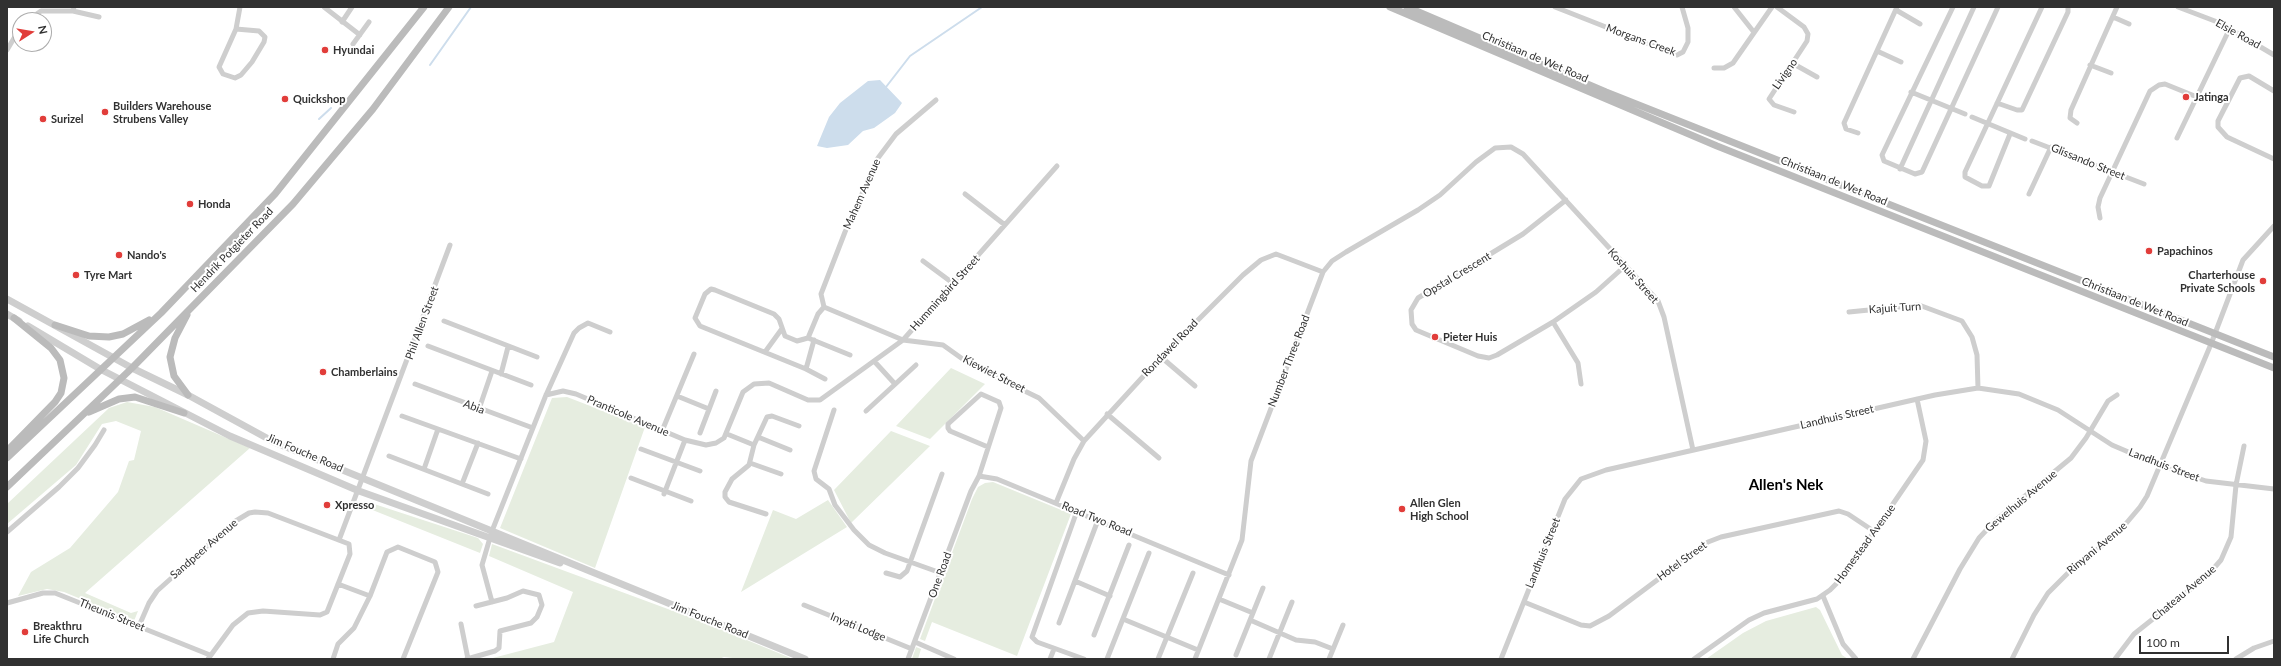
<!DOCTYPE html>
<style>
body{margin:0}
#map{position:relative;width:2281px;height:666px;overflow:hidden;background:#fff;font-family:Lato,sans-serif}
canvas{display:block}
.frame{position:absolute;inset:0;border:8px solid #313131;pointer-events:none}
.north{position:absolute;left:12px;top:12px;width:40px;height:40px;box-sizing:border-box;background:#fff;border:1px solid #adadad;border-radius:50%;rotate:78deg;font-size:11px;font-weight:700;line-height:16px;text-align:center;color:#313131}
.north::after{content:'';display:block;margin:auto;width:14px;height:18px;background:#e13d3a;clip-path:polygon(50% 0,100% 100%,50% 72%,0 100%)}
.scale{position:absolute;left:2139px;top:636px;width:90px;height:18px;box-sizing:border-box;border:2px solid #313131;border-top:0;padding-left:5px;font-size:12px;line-height:14px;white-space:nowrap;color:#313131;-webkit-text-stroke:3px #fff;paint-order:stroke}
</style>
<div id="map">
<canvas width="2281" height="666"></canvas>
<div class="frame"></div>
<div class="north">N</div>
<div class="scale">100 m</div>
</div>
<script>
const ctx = document.querySelector('canvas').getContext('2d');
ctx.lineJoin = 'round';
function fill(path, color) { ctx.fillStyle = color; ctx.fill(path, 'evenodd'); }
const shape = rows => new Path2D(rows.map(r => 'M' + r).join(''));
function stroke(path, color, width, dash) { ctx.strokeStyle = color; ctx.lineWidth = width; ctx.lineCap = dash ? 'butt' : 'round'; ctx.setLineDash(dash || []); ctx.stroke(path); }
function label(font, color, halo, rows, align = 'center') {
  ctx.font = font + ' Lato,sans-serif'; ctx.lineWidth = 4; ctx.setLineDash([]); ctx.textBaseline = 'middle'; ctx.strokeStyle = halo; ctx.fillStyle = color; for (const [text, x, y, turn = 0] of rows) {
    ctx.save(); ctx.translate(x, y); ctx.rotate((+turn || 0) * Math.PI / 180); ctx.textAlign = isNaN(turn) ? turn : align; if (halo) ctx.strokeText(text, 0, 0); ctx.fillText(text, 0, 0); ctx.restore();
  }
}
const green = shape([
 [951,368,985,384,930,439,896,426],
 [567,397,645,427,595,568,500,528,552,398],
 [127,402,155,407,250,448,85,593,131,613,138,611,134,621,64,592,47,589,18,596,31,572,70,548,118,492,129,461,134,460,141,431,116,421,102,424,76,465,7,524,7,504,109,408],
 [891,431,930,446,851,523,834,490],
 [993,482,1071,514,1017,656,932,622,925,641,920,639,972,499,978,487,985,483],
 [828,500,847,527,741,592,773,510,796,519],
 [365,501,478,538,483,544,480,553,360,505],
 [492,544,703,622,793,659,741,659,724,657,719,659,489,659,554,642,573,592,489,556],
 [1816,607,1820,610,1842,655,1848,659,1706,659,1743,633,1766,621],
 [916,647,921,649,918,659,912,659]
]);
const water = shape([
 [880,80,902,103,895,113,874,128,863,131,848,145,827,148,817,146,829,117,840,103,868,81]
]);
const stream = shape([
 [430,65,471,7],
 [886,87,910,56,982,7],
 [319,119,331,108]
]);
const minor = shape([
 [74,7,73,11,99,17],
 [324,7,360,35],
 [1555,7,1677,55,1683,52,1688,42,1688,28,1682,7],
 [1734,7,1753,31],
 [1777,7,1804,27,1808,34,1807,41,1769,99,1774,105,1794,112],
 [1953,7,1882,155,1884,161,1915,174,1922,172,1998,7],
 [2178,7,2220,23,2274,55],
 [1896,10,1920,24],
 [2113,17,2129,24],
 [28,20,41,11,73,11],
 [342,22,352,7],
 [236,29,219,67,223,74,235,78,241,75,252,62,264,42,265,37,259,31,236,29,240,7],
 [353,44,369,22],
 [7,50,20,28],
 [1877,51,1901,62],
 [1792,63,1817,77],
 [2090,65,2111,73],
 [1714,68,1724,68,1733,63,1772,7],
 [2274,91,2249,76,2240,78,2218,121,2218,127,2227,137,2274,159],
 [1911,92,1965,114],
 [1997,103,2017,110,2022,110,2068,12,2068,7],
 [1972,117,2025,139],
 [2077,123,2070,118,2071,110,2117,7],
 [1858,133,1846,129,1844,123,1897,7],
 [2010,134,1989,186,1982,186,1965,177,1965,172,2042,7],
 [2177,138,2230,28],
 [2032,141,2144,184],
 [1900,169,1974,7],
 [965,194,1005,225],
 [2029,194,2051,147],
 [1566,200,1523,234,1418,298,1411,310,1412,324,1416,330,1478,356,1489,358,1497,355,1553,322,1596,292,1625,266],
 [2100,218,2098,207,2100,198,2150,91,2159,85,2165,84,2197,97],
 [923,261,954,284],
 [824,307,818,314,808,338,797,341,785,336,779,319,774,314,715,290,711,289,705,294,695,318,700,326,806,369,825,379],
 [824,307,903,340,943,345,971,365,1039,398,1084,441],
 [824,307,821,294,845,232,878,158,896,134,936,100],
 [1849,312,1919,305,1962,321,1972,337,1977,355,1978,388],
 [444,321,537,357],
 [1553,322,1578,363,1581,384],
 [808,338,850,355],
 [428,346,531,385],
 [765,352,781,330],
 [1161,357,1195,386],
 [874,361,895,384],
 [806,369,814,340],
 [501,374,508,347],
 [415,384,533,428],
 [546,395,563,391,576,394,685,440,706,445,716,443,724,438,743,392,754,384,769,383,808,400,820,400,903,340,1057,166],
 [677,396,709,409],
 [479,409,492,371],
 [834,410,814,471,816,479,829,489,835,505,854,530,869,545,885,553,941,573],
 [866,411,916,365],
 [1107,414,1159,458],
 [402,416,521,459],
 [662,431,694,354],
 [700,433,716,391],
 [727,434,754,445],
 [758,437,790,450],
 [641,449,700,471],
 [389,456,488,494],
 [750,463,781,474],
 [424,469,438,429],
 [979,476,1001,408,999,402,981,394,948,424,948,428,950,431,988,447],
 [631,478,691,501],
 [462,484,478,443],
 [664,494,685,440],
 [1056,503,1074,459,1084,441,1161,357,1243,275,1261,260,1276,254,1323,272],
 [1077,511,1032,637,1037,642,1084,659],
 [766,514,729,502,725,497,725,492,732,479,749,465,754,445,767,417,772,416,799,426],
 [7,532,59,487,78,468,95,445,104,430],
 [339,540,450,245],
 [886,573,900,577,907,571,942,474],
 [1075,581,1110,596],
 [338,584,370,596],
 [1823,596,1843,644,1856,659],
 [1219,599,1253,613],
 [492,602,482,565,492,531,546,395,574,333,579,328,588,323,610,332],
 [1524,602,1581,625,1590,626,1609,616,1708,542,1721,537,1839,511,1848,514,1875,532],
 [7,603,43,593,55,593,210,655],
 [804,605,912,649],
 [1123,619,1198,650],
 [1250,620,1296,640,1315,642,1333,649],
 [1059,623,1098,520],
 [461,624,468,659],
 [139,626,149,603,157,591,234,522,249,513,255,512,268,513,349,544,350,554,327,612,320,615,263,611,248,613,233,625,208,659],
 [1094,635,1129,545],
 [915,642,954,659],
 [1236,655,1263,588],
 [333,659,338,644,354,628,370,596,387,552,398,547,435,562,438,572,403,659],
 [467,659,495,651,499,648,500,631,531,623,537,617,542,605,539,595,523,591,507,598,476,606],
 [908,659,971,491,979,476,997,479,1229,575],
 [1050,659,1054,649],
 [1107,659,1149,553],
 [1158,659,1193,573],
 [1195,659,1242,540,1251,461,1323,272,1332,261,1346,252,1418,210,1440,195,1476,162,1495,148,1511,147,1523,154,1658,301,1664,317,1693,450],
 [1269,659,1292,602],
 [1329,659,1343,625],
 [1501,659,1565,499,1581,479,1606,470,1935,395,1978,388,2019,394,2058,410,2112,445,2159,465,2206,481,2274,489],
 [1694,659,1749,620,1764,613,1817,599,1830,590,1843,577,1923,460,1926,441,1917,399],
 [1913,659,1960,569,1979,538,1996,520,2071,458,2086,438,2108,401,2117,395],
 [2012,659,2034,615,2048,593,2070,571,2118,533,2140,507,2147,496,2211,344,2243,260,2274,226],
 [2115,659,2134,634,2207,576,2221,560,2231,537,2236,485,2244,446],
 [2236,659,2254,648,2274,641]
]);
const tertiary = shape([
 [7,299,132,368,188,395,274,442,805,659],
 [7,314,19,321],
 [28,326,100,369,230,436,359,491,560,563]
]);
const secondary = shape([
 [1390,7,1717,146,2274,368],
 [1407,7,1606,92,2274,357],
 [187,315,175,338,170,357,174,376,188,395],
 [55,325,89,336,109,337,123,334,149,320],
 [89,412,119,399,135,397,184,413],
 [7,451,55,402,61,393,64,378,60,360,51,348,14,318],
 [7,458,161,313,275,194,424,7],
 [7,487,132,368,293,204,373,109,449,7]
]);
const markers = [
 [325,50,4,"#e13d3a"],
 [2186,97,4,"#e13d3a"],
 [285,99,4,"#e13d3a"],
 [105,112,4,"#e13d3a"],
 [43,119,4,"#e13d3a"],
 [190,204,4,"#e13d3a"],
 [2149,251,4,"#e13d3a"],
 [119,255,4,"#e13d3a"],
 [76,275,4,"#e13d3a"],
 [2263,281,4,"#e13d3a"],
 [1435,337,4,"#e13d3a"],
 [323,372,4,"#e13d3a"],
 [327,505,4,"#e13d3a"],
 [1402,509,4,"#e13d3a"],
 [25,632,4,"#e13d3a"]
];
const streetNames = [
 ["Elsie Road",2238,34,29],
 ["Morgans Creek",1641,40,20],
 ["Christiaan de Wet Road",1535,57,23],
 ["Livigno",1785,74,-55],
 ["Glissando Street",2088,162,22],
 ["Christiaan de Wet Road",1834,181,22],
 ["Mahem Avenue",862,194,-66],
 ["Hendrik Potgieter Road",232,250,-46],
 ["Opstal Crescent",1457,275,-31],
 ["Koshuis Street",1633,276,48],
 ["Hummingbird Street",945,293,-48],
 ["Christiaan de Wet Road",2135,302,22],
 ["Kajuit Turn",1895,308,-4],
 ["Phil Allen Street",422,323,-70],
 ["Rondawel Road",1170,348,-46],
 ["Number Three Road",1289,361,-69],
 ["Kiewiet Street",994,374,27],
 ["Abia",474,407,21],
 ["Pranticole Avenue",628,416,23],
 ["Landhuis Street",1837,417,-13],
 ["Jim Fouche Road",305,453,23],
 ["Landhuis Street",2164,465,21],
 ["Gewelhuis Avenue",2021,501,-40],
 ["Road Two Road",1097,519,22],
 ["Homestead Avenue",1865,544,-54],
 ["Rinyani Avenue",2097,548,-40],
 ["Sandpeer Avenue",204,549,-41],
 ["Landhuis Street",1543,553,-68],
 ["Hotel Street",1682,561,-36],
 ["One Road",940,575,-70],
 ["Chateau Avenue",2184,593,-40],
 ["Theunis Street",112,615,22],
 ["Jim Fouche Road",710,620,22],
 ["Inyati Lodge",858,627,22]
];
const poiNames = [
 ["Hyundai",333,50],
 ["Jatinga",2194,97],
 ["Quickshop",293,99],
 ["Builders Warehouse",113,106],
 ["Strubens Valley",113,119],
 ["Surizel",51,119],
 ["Honda",198,204],
 ["Papachinos",2157,251],
 ["Nando's",127,255],
 ["Tyre Mart",84,275],
 ["Charterhouse",2255,275,"right"],
 ["Private Schools",2255,288,"right"],
 ["Pieter Huis",1443,337],
 ["Chamberlains",331,372],
 ["Allen Glen",1410,503],
 ["High School",1410,516],
 ["Xpresso",335,505],
 ["Breakthru",33,626],
 ["Life Church",33,639]
];
const districtNames = [
 ["Allen's Nek",1786,485]
];
fill(green, '#e6ede0');
fill(water, '#cdddec');
stroke(stream, '#cdddec', 2);
stroke(minor, '#cecece', 5);
stroke(tertiary, '#cecece', 7);
stroke(secondary, '#bbb', 7);
for (const [x, y, r, color] of markers) { const dot = new Path2D(); dot.arc(x, y, r, 0, 2 * Math.PI); ctx.fillStyle = color; ctx.fill(dot); stroke(dot, '#fff', 1.5); }
label('11px', '#313131', '#fff', streetNames);
label('bold 11px', '#313131', '#fff', poiNames, 'left');
label('bold 15px', '#000', '#fff', districtNames);
</script>
